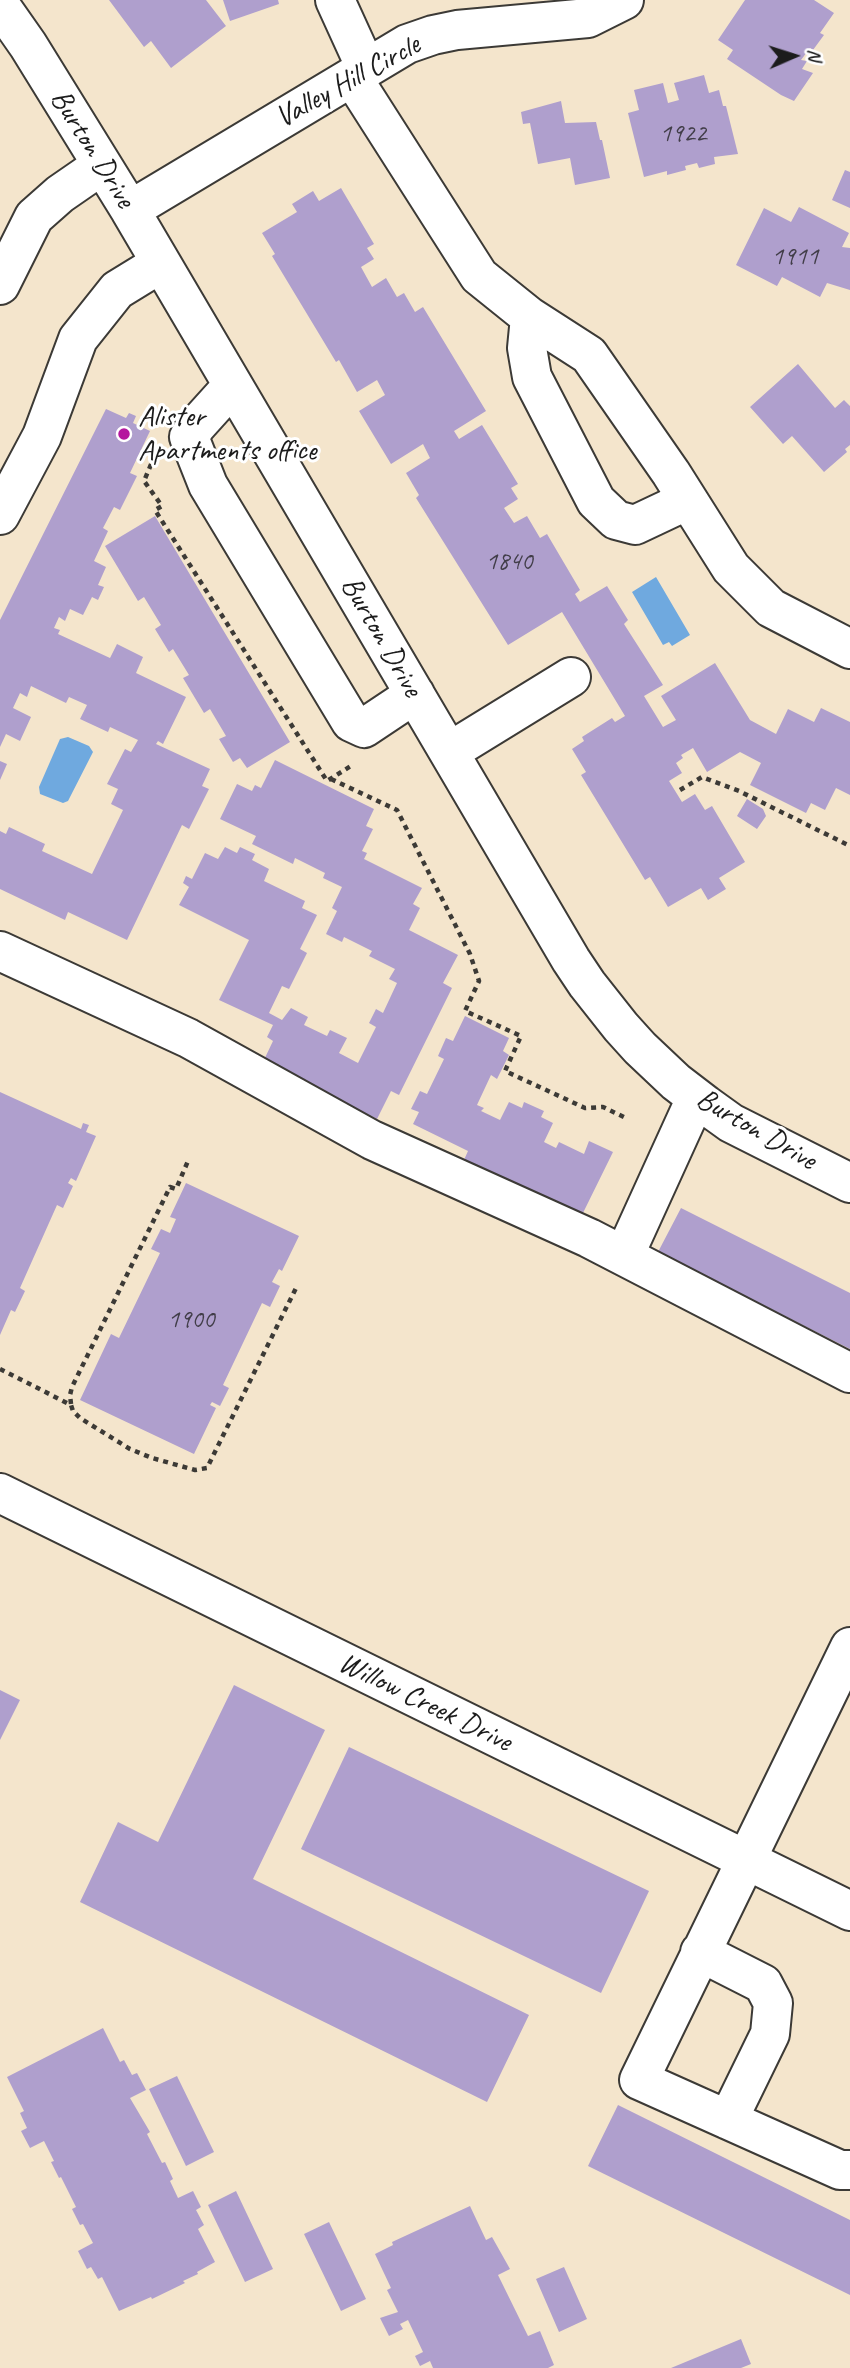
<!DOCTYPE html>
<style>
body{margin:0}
#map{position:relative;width:850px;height:2368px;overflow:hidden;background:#f4e5cc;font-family:Caveat,sans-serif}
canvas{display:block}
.north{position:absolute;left:759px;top:21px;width:70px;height:70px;-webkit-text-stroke:5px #fff;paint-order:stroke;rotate:87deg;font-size:19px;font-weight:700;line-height:28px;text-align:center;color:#1c1c1c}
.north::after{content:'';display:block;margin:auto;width:24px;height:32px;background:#1c1c1c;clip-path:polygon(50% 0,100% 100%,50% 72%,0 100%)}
</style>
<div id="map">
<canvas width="850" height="2368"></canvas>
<div class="north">N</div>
</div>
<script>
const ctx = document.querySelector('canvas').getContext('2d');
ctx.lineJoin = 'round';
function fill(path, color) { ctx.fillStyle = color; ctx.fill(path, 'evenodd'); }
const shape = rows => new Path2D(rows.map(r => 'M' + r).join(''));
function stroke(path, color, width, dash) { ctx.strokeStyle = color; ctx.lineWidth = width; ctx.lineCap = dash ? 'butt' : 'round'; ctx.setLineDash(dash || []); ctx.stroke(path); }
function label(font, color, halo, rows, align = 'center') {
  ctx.font = font + ' Caveat,sans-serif'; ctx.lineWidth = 6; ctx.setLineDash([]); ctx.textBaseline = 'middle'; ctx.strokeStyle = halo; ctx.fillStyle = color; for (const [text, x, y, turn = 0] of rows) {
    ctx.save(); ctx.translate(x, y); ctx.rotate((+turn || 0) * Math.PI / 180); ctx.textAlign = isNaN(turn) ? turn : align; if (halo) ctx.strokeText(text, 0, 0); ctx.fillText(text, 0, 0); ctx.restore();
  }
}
const water = shape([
 [656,577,690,635,672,646,669,642,663,645,632,592],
 [68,737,89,746,93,752,68,801,63,803,40,794,39,787,60,739]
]);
const building = shape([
 [109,0,206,0,226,26,171,68,151,41,144,47],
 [223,0,278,0,279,4,230,21],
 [745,0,814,0,834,13,820,33,824,35,813,50,810,48,801,60,807,61,802,69,813,73,794,101,781,95,727,59,733,50,718,40],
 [704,75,709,93,719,90,723,106,726,106,738,154,714,157,715,164,699,168,697,163,685,166,686,170,667,175,667,171,644,177,628,113,639,110,634,90,663,83,668,103,679,100,674,83],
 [561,101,565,123,596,122,600,140,602,140,610,178,575,185,570,158,538,164,530,123,523,124,521,112],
 [845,170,850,172,850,208,832,200],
 [341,188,374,244,367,248,374,259,361,267,372,287,386,278,397,297,404,293,415,312,423,307,486,411,454,431,459,439,482,425,518,484,511,488,518,499,504,508,514,523,527,516,540,538,547,534,580,590,575,594,580,602,607,586,628,620,624,624,663,685,644,696,663,727,676,720,661,696,715,663,750,720,776,734,788,709,814,722,821,708,850,722,850,795,836,788,825,810,811,803,806,813,750,785,761,763,740,752,707,772,693,748,681,755,683,758,676,763,682,773,669,781,682,802,695,794,705,810,712,806,745,862,719,878,726,889,708,900,701,888,668,907,650,877,645,880,581,775,586,772,572,749,584,741,582,737,612,718,615,722,625,716,562,612,508,645,416,498,419,495,406,473,430,458,423,444,391,464,359,411,385,395,377,380,357,392,339,360,336,362,272,256,275,254,262,233,297,212,292,204,313,191,319,201],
 [799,207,849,233,842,247,850,248,850,290,827,283,820,297,782,277,777,286,736,265,764,208,791,222],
 [798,364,835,408,844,400,850,406,850,445,845,449,847,452,824,472,792,436,783,444,750,407],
 [106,409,126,418,129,413,136,416,133,423,150,431,130,473,137,476,120,510,114,507,103,528,108,531,94,561,106,567,98,585,104,587,98,600,92,597,83,615,70,609,65,621,59,617,54,628,60,630,58,634,110,658,117,644,143,657,136,673,186,697,163,744,158,741,156,744,210,769,202,786,209,789,189,829,182,825,127,940,68,912,65,920,0,889,0,831,6,834,9,827,45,844,42,851,92,874,123,810,111,804,118,789,107,784,125,749,131,752,138,740,110,727,108,732,80,719,87,705,69,697,66,703,31,686,27,697,20,693,13,708,31,717,20,741,6,734,0,747,0,620],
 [155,516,290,742,247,768,240,758,233,762,219,739,226,736,210,709,204,713,183,678,189,675,173,649,169,652,155,629,161,625,144,597,138,601,105,546],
 [275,760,374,809,366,826,373,829,362,851,367,853,364,859,422,888,413,904,420,908,409,930,458,955,443,983,452,988,399,1095,391,1091,377,1119,263,1062,273,1041,267,1037,273,1025,219,1000,249,940,179,905,189,887,183,883,186,876,192,879,205,853,218,859,225,847,237,853,240,847,255,854,252,860,269,869,264,881,305,901,302,908,317,915,300,949,307,953,289,989,282,986,269,1013,282,1020,291,1008,308,1017,304,1025,327,1036,330,1030,347,1038,339,1053,358,1063,376,1027,369,1023,376,1009,383,1013,397,983,389,979,395,969,369,956,372,951,344,937,342,942,326,934,337,911,332,908,342,887,323,878,325,873,295,858,293,864,252,844,256,836,220,819,237,784,252,791,255,785,261,788],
 [0,761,7,764,0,780],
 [747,799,763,809,766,816,757,829,737,816],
 [465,1016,509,1038,503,1051,509,1055,497,1079,491,1075,477,1105,484,1108,481,1111,500,1120,509,1102,522,1108,524,1102,544,1111,541,1117,553,1123,544,1142,556,1148,559,1142,584,1154,589,1141,613,1152,581,1217,464,1160,468,1151,413,1124,419,1112,411,1109,420,1091,427,1094,444,1059,438,1056,446,1038,453,1041],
 [0,1092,81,1129,83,1123,89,1125,86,1132,96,1136,76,1181,71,1178,68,1183,73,1186,63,1208,57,1205,20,1288,25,1291,15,1312,11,1310,0,1335],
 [186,1183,299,1236,282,1271,279,1269,272,1282,280,1286,270,1307,262,1303,223,1385,229,1388,220,1406,212,1402,210,1405,216,1408,194,1454,80,1400,111,1334,119,1338,160,1253,151,1249,161,1229,170,1233,176,1219,170,1217],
 [681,1208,850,1293,850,1349,658,1252],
 [234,1685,325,1730,253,1879,529,2015,487,2102,80,1902,118,1822,158,1842],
 [0,1690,20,1700,0,1740],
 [349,1747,649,1891,601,1993,301,1849],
 [103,2028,120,2062,124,2060,132,2075,137,2073,146,2090,130,2098,150,2132,147,2134,162,2163,165,2162,173,2179,170,2181,178,2198,193,2191,201,2207,196,2210,204,2225,198,2229,215,2262,197,2272,198,2274,183,2281,185,2283,152,2299,151,2297,119,2311,102,2277,98,2279,91,2267,87,2269,78,2251,93,2243,83,2224,80,2225,72,2209,76,2207,61,2177,59,2178,51,2162,54,2161,44,2141,30,2148,21,2131,27,2128,20,2113,24,2111,7,2077],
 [177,2076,214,2152,186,2166,149,2089],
 [618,2105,850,2220,850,2295,588,2166],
 [236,2191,273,2269,245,2282,208,2205],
 [470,2206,486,2240,492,2237,510,2269,498,2275,528,2336,540,2331,554,2365,548,2368,433,2368,430,2361,420,2366,415,2356,423,2352,408,2320,400,2324,403,2329,389,2336,380,2318,398,2312,387,2290,391,2288,375,2254,393,2245,392,2242],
 [329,2222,366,2299,341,2311,304,2234],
 [564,2267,587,2319,559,2332,536,2279],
 [741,2339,751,2364,741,2368,671,2368]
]);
const path = shape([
 [155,455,144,481,162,506,155,510,327,781,354,764],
 [331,779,397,810,470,954,479,981,465,1011,521,1036,505,1071,585,1108,603,1107,628,1119],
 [680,790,702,777,739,791,850,846],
 [0,1369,71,1405,73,1411,80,1418,130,1449,152,1458,195,1470,207,1468,297,1286],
 [71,1404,70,1395,72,1387,170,1187,176,1189,188,1161]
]);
const minor = shape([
 [335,0,366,68],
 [0,5,28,45,130,210,571,960,587,984,621,1027,640,1048,676,1082,706,1105,731,1123,850,1183],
 [352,77,479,276,530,317,589,355,671,473,731,568,771,608,850,649],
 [130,210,407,44,433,35,457,30,588,18,624,0],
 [0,285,34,217,60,194,102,165],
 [530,317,527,348,532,377,596,501,616,520,635,525,688,500],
 [233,385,196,426,189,437,208,485,351,722,364,728,415,694],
 [0,515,42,436,78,339,117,290,161,263],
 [449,752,571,677],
 [0,951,188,1038,372,1140,589,1238,850,1373],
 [624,1256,696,1098],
 [0,1493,850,1911],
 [850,1647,639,2080,840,2170,850,2170],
 [700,1952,763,1984,773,2003,770,2034,728,2120]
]);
const markers = [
 [124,434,7,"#b5179e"]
];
const numberNames = [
 ["1922",683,134],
 ["1911",795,257],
 ["1840",509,562],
 ["1900",191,1320]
];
const streetNames = [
 ["Valley Hill Circle",348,82,-29],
 ["Burton Drive",92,149,58],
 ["Burton Drive",381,637,60],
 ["Burton Drive",756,1130,30],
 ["Willow Creek Drive",425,1703,26]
];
const poiNames = [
 ["Alister",138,417],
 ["Apartments office",138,451]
];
fill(water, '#6fa9df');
fill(building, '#af9fcd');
stroke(minor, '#3c3a36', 42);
stroke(path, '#3c3a36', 4.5, [5, 5]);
stroke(minor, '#fff', 38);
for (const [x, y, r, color] of markers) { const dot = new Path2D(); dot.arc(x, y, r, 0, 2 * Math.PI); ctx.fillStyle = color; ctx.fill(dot); stroke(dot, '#fff', 2.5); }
label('26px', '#413d48', null, numberNames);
label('30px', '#1c1c1c', '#fff', streetNames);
label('30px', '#1c1c1c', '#fff', poiNames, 'left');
</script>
